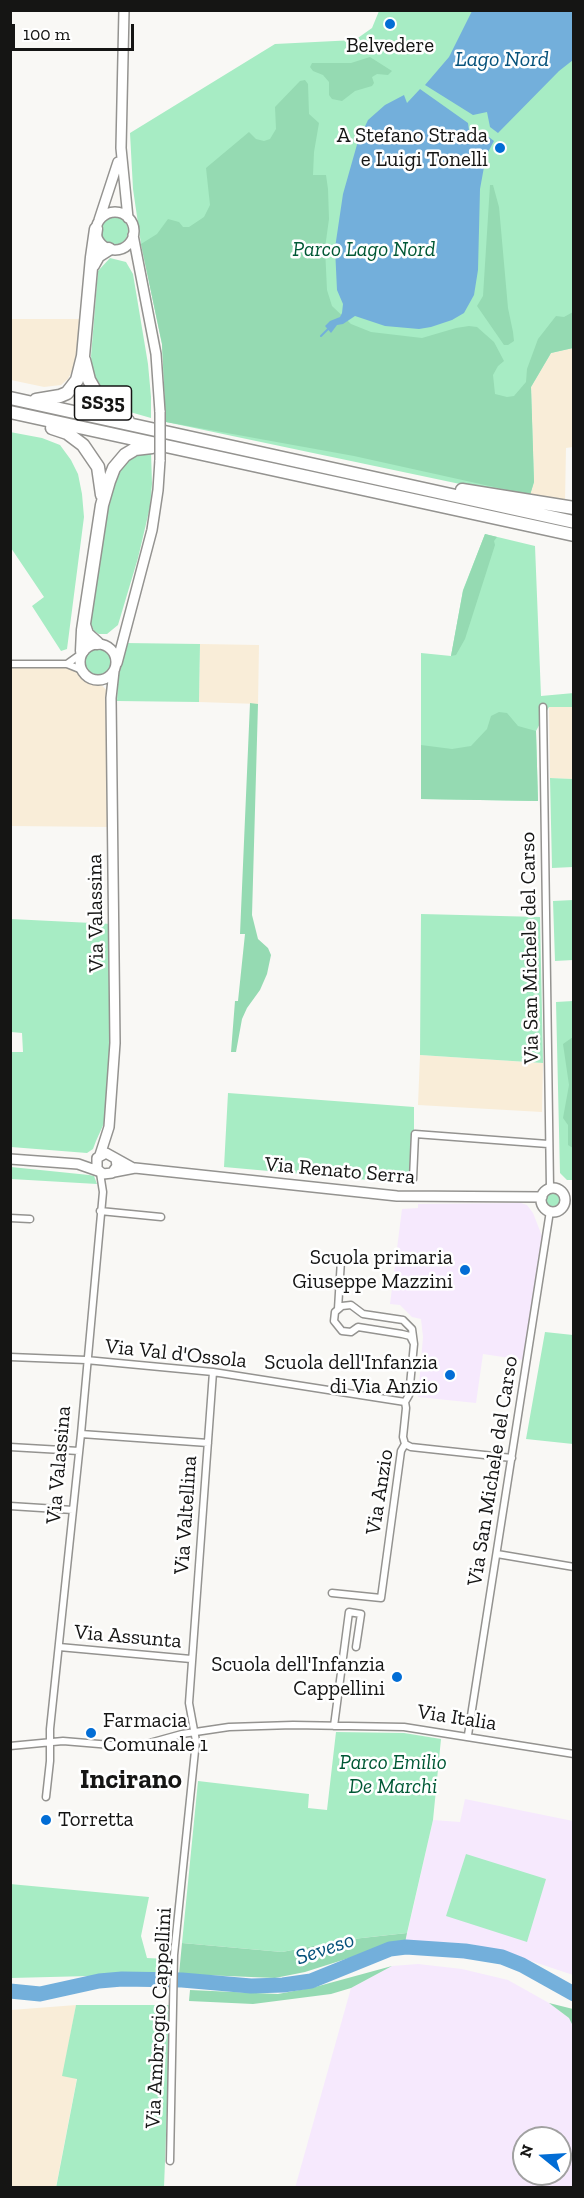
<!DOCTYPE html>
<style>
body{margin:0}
#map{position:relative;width:584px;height:2198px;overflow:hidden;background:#f9f8f5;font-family:"Zilla Slab",serif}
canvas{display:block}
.frame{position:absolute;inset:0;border:12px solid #151514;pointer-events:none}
.north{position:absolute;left:512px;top:2126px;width:60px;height:60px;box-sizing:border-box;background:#fff;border:2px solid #a1a1a1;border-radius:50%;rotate:288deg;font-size:16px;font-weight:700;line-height:24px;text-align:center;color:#151514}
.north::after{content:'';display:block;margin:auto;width:21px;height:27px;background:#026dd5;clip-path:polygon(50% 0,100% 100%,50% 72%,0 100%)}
.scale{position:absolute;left:12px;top:24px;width:122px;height:27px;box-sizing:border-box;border:3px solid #151514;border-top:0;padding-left:8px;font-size:18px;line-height:21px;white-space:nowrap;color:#151514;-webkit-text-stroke:4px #fff;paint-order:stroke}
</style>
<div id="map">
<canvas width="584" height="2198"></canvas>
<div class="frame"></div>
<div class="north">N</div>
<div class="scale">100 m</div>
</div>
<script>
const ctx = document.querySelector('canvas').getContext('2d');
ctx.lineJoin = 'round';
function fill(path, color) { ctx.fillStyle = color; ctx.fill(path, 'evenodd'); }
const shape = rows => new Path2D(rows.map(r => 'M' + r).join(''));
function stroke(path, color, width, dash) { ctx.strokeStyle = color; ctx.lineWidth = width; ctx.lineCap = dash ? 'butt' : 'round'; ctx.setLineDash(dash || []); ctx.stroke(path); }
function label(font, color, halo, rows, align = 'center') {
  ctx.font = font + ' "Zilla Slab",serif'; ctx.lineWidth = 5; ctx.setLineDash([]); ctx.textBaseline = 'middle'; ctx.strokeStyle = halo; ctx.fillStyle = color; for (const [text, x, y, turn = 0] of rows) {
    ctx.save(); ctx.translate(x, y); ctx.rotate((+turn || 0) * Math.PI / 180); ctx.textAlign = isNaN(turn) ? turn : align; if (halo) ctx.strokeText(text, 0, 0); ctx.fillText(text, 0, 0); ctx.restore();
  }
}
const industrial = shape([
 [11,319,84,319,76,363,68,379,61,385,44,387,11,380],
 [573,348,573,447,566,448,565,502,530,495,534,482,531,387,551,353],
 [200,644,259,645,258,704,199,702],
 [11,665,65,666,82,672,90,680,100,684,109,692,110,827,11,826],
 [549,706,573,707,573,779,550,778],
 [420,1055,543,1063,542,1112,418,1105],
 [76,2005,63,2075,77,2078,56,2187,11,2188,11,2010]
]);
const education = shape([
 [521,1203,527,1205,533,1213,542,1236,523,1360,483,1354,476,1403,418,1397,423,1337,421,1319,412,1317,400,1305,390,1304,402,1209,418,1208,418,1204],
 [465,1799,573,1821,573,1975,504,1952,470,1944,438,1942,405,1943,433,1820,460,1822],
 [418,1964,462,1969,508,1980,549,2003,569,2018,574,2026,573,2187,295,2188,351,1988,392,1966],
 [524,2138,560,2138,560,2174,524,2174]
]);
const green = shape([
 [379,11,573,11,573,348,551,353,531,387,534,482,530,495,498,492,166,422,162,344,141,244,133,189,130,133,275,44,355,40,372,28],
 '100 231a14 14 0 1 1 28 0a14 14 0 1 1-28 0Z',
 [110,258,126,262,133,274,148,364,151,397,151,418,123,410,109,400,98,386,92,368,91,356,98,271],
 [10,432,42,438,60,445,71,460,78,474,82,494,84,517,67,649,61,651,32,606,44,597,11,548],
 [151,452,152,484,150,507,138,558,118,625,107,634,99,634,94,631,90,622,106,507,117,472,123,463,137,453],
 [485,534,535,546,541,696,574,693,573,707,549,707,536,731,538,801,421,799,421,653,451,656,463,590],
 [125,643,200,644,199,702,117,701,118,679],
 '85 662a13 13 0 1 1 26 0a13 13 0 1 1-26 0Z',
 [550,778,573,779,573,867,552,868],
 [573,900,573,960,555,961,553,901],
 [421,914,540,917,543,1063,420,1055],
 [11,919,112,924,113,1034,106,1110,105,1121,96,1141,93,1149,87,1153,11,1147,11,1052,23,1052,22,1033,11,1032],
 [573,1001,573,1180,567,1180,560,1173,556,1002],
 [228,1093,414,1107,414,1184,224,1167],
 [11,1167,89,1175,94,1176,97,1184,11,1179],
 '546 1200a7 7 0 1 1 14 0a7 7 0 1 1-14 0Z',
 [545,1332,573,1335,573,1444,526,1439],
 [336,1732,404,1733,441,1739,433,1820,407,1933,344,1940,282,1952,182,1943,198,1781,309,1794,308,1808,327,1810],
 [466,1854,546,1879,527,1942,446,1916],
 [10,1884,149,1897,141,1936,147,1958,168,1959,168,1974,11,1978],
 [76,2005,171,2005,164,2187,56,2188,77,2079,62,2076]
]);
const forest = shape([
 [370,57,392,71,388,75,377,74,372,77,374,83,372,86,355,91,342,101,332,99,329,95,329,82,323,75,313,71,310,67,312,63,351,63],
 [305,80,308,84,309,114,319,123,314,152,313,175,326,175,328,189,329,219,325,248,327,290,332,306,351,324,371,332,422,338,456,328,469,326,477,327,494,342,504,361,498,366,493,375,495,394,507,397,514,396,526,382,527,369,538,339,556,316,564,317,573,312,573,348,551,353,531,387,534,482,530,495,354,456,166,422,162,344,141,244,157,234,168,219,179,222,183,227,189,227,204,217,210,205,206,168,249,132,256,139,264,141,270,139,276,129,275,107,300,81],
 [490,185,493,185,499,207,508,308,513,332,514,341,508,345,504,345,477,306,483,296],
 [485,534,497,537,494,541,495,545,465,639,456,655,451,656,463,591],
 [250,703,258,704,252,915,258,939,268,948,271,955,267,974,260,990,247,1008,242,1019,236,1052,231,1052,235,1001,238,1001,245,934,240,934],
 [499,712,507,713,518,726,536,731,538,801,421,799,421,745,452,749,471,746,487,729,491,716],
 [573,1037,573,1148,568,1145,568,1125,563,1118,569,1085,563,1044],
 [407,1933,405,1943,371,1951,305,1972,275,1978,179,1974,182,1943,282,1952,344,1940],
 [392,1966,351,1988,331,1994,253,2004,189,2001,190,1990,278,1994,315,1987],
 [549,2003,573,2009,573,2026,569,2018]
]);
const water = shape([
 [472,11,573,11,573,60,559,71,498,133,490,127,487,112,473,115,425,85,449,57],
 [420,89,468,123,470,137,485,134,494,141,486,156,480,189,478,270,474,295,464,313,452,320,431,327,419,329,385,326,355,316,343,324,337,325,331,333,325,326,330,321,340,317,342,313,343,304,337,290,335,248,343,194,358,141,368,120,385,105,404,95,407,103]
]);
const stream = shape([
 [321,336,328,329]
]);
const river = shape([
 [10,1991,40,1994,99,1981,122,1979,182,1980,251,1986,283,1985,311,1981,390,1949,406,1947,465,1951,502,1957,522,1965,574,1994]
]);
const street = shape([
 [10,664,67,664,82,670],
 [67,664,81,654],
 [543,707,550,1188],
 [413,1179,415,1134,548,1144],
 [100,1211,161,1217],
 [10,1218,30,1219],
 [338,1309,341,1260],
 [10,1357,86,1360,213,1372,405,1402],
 [81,1434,208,1443],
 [405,1444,411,1447,512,1458],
 [10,1447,79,1451],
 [10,1506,73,1510],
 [497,1554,574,1567],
 [332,1593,381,1598,401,1451,405,1444,403,1437,406,1408,405,1402,409,1395,414,1344,412,1329,403,1320,363,1314,351,1305,342,1306,335,1312,334,1321,342,1331,351,1332,358,1327,402,1334,410,1336,414,1344],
 [59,1647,191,1659],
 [334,1726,349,1612,361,1614,356,1647],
 [468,1735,550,1211],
 [10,1746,63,1741,135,1747,182,1734,229,1727,293,1725,404,1727,574,1754],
 [46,1797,50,1761,50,1729,81,1434,103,1192,100,1173],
 [170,2161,174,1955,196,1741,189,1703,213,1372]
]);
const secondary = shape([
 [124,10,121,148,128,218],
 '96 231a19 19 0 1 1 38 0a19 19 0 1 1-38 0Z',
 [99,220,118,162],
 [133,235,156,354,160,412],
 '80 662a18 18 0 1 1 36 0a18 18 0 1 1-36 0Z',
 [117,663,152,530,158,490,160,460],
 [100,1155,109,1127,115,1043,111,698,114,671],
 [10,1159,78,1164,98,1171],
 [116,1159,117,1166,112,1173,103,1174,97,1169,97,1158,106,1153,133,1168],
 [114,1172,135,1168,397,1196,542,1197],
 '541 1200a12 12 0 1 1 24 0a12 12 0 1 1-24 0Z'
]);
const highway = shape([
 [93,265,98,256,109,249],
 [84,360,89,380,101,401,114,413,128,421],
 [10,398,574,522],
 [36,400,60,396,67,393,77,380,83,356,92,257,96,229],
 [10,412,574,535],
 [52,428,67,433,83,445,98,467,102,495],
 [462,490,574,508],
 [84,625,87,634,97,643],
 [82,651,83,630,102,505,109,481,114,468,125,455,135,449,152,447]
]);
const secondaryBridge = shape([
 [160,460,160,412]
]);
const markers = [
 [390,24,6,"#026dd5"],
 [500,148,6,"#026dd5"],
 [465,1270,6,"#026dd5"],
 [450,1375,6,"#026dd5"],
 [397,1677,6,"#026dd5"],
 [91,1733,6,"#026dd5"],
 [46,1820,6,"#026dd5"]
];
const shields = [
 [103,403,57]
];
const shieldNames = [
 ["SS35",103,403]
];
const poiNames = [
 ["Belvedere",390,46,"center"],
 ["A Stefano Strada",488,136],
 ["e Luigi Tonelli",488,160],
 ["Scuola primaria",453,1258],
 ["Giuseppe Mazzini",453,1282],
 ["Scuola dell'Infanzia",438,1363],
 ["di Via Anzio",438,1387],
 ["Scuola dell'Infanzia",385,1665],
 ["Cappellini",385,1689],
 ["Farmacia",103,1721,"left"],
 ["Comunale 1",103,1745,"left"],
 ["Torretta",58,1820,"left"]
];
const parkNames = [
 ["Parco Lago Nord",364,250],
 ["Parco Emilio",393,1763],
 ["De Marchi",393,1787]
];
const streetNames = [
 ["Via Valassina",96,913,-91],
 ["Via San Michele del Carso",530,948,-91],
 ["Via Renato Serra",340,1171,5],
 ["Via Val d'Ossola",176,1354,6],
 ["Via Valassina",59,1465,-85],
 ["Via San Michele del Carso",493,1471,-81],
 ["Via Anzio",380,1492,-81],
 ["Via Valtellina",186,1515,-86],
 ["Via Assunta",128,1637,5],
 ["Via Italia",457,1718,9],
 ["Via Ambrogio Cappellini",159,2018,-87]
];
const waterNames = [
 ["Lago Nord",502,60],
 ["Seveso",325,1949,-19]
];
const districtNames = [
 ["Incirano",131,1780]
];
fill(industrial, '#f9edd8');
fill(education, '#f6e9fd');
fill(green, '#a7ecc4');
fill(forest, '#95dab2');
fill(water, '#73afdb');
stroke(stream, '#73afdb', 2);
stroke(river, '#73afdb', 15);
stroke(street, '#949390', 9);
stroke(secondary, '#949390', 12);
stroke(highway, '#949390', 15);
stroke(street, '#fff', 6);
stroke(secondary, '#fff', 9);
stroke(highway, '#fff', 12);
stroke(secondaryBridge, '#949390', 12, []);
stroke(secondaryBridge, '#fff', 9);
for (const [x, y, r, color] of markers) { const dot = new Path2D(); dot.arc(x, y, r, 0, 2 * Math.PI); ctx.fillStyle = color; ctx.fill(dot); stroke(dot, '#fff', 2); }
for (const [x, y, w] of shields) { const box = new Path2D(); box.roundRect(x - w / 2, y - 17, w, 34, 4.5); ctx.fillStyle = '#fff'; ctx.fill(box); stroke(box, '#151514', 1.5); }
label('bold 20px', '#151514', null, shieldNames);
label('21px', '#151514', '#fff', poiNames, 'right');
label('italic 21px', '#005835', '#fff', parkNames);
label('21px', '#151514', '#fff', streetNames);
label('italic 22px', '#06527b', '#fff', waterNames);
label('bold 27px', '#151514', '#fff', districtNames);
</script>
